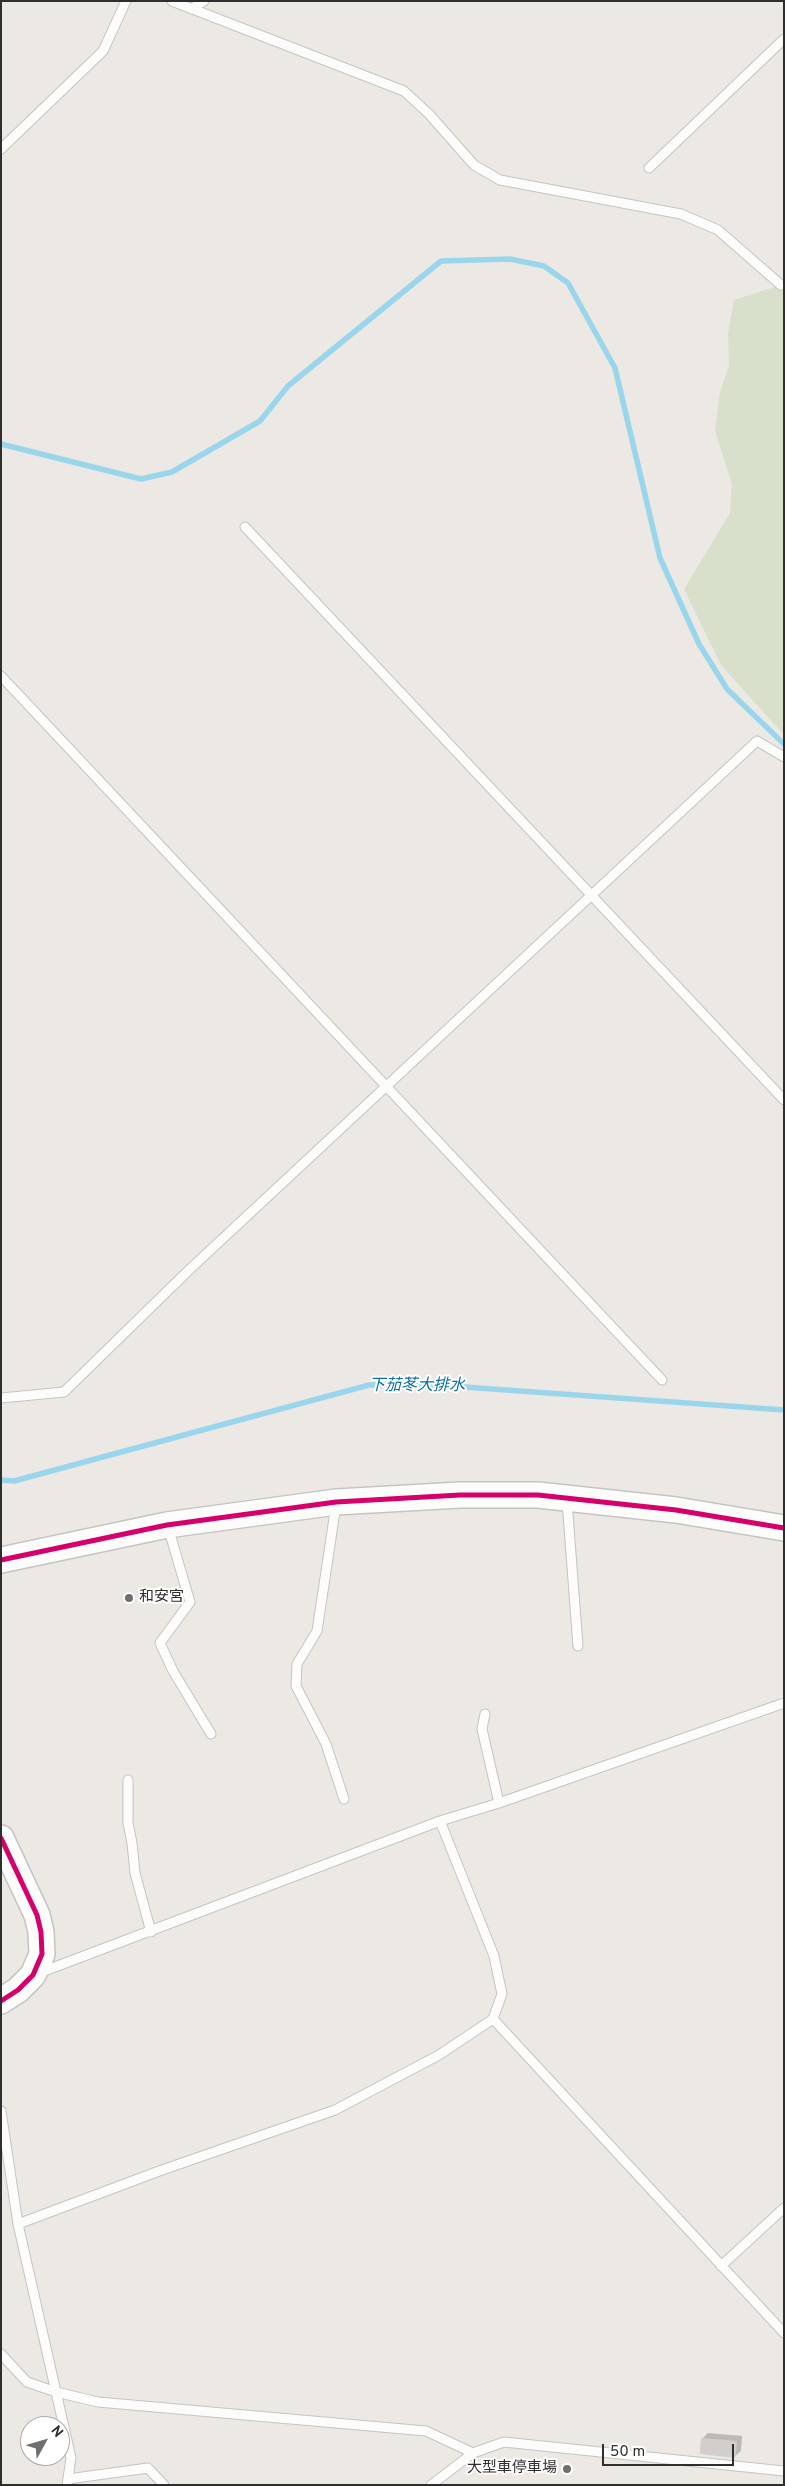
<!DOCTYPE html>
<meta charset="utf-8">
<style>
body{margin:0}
#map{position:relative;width:785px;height:2486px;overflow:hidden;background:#ece8e4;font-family:Overpass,sans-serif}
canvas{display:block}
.frame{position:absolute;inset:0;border:2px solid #2e2e2e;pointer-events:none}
.north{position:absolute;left:20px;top:2416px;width:50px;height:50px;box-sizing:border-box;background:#fff;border:1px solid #ababab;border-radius:50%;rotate:51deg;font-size:14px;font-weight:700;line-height:20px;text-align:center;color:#2e2e2e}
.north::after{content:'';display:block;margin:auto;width:18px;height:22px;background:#706f6e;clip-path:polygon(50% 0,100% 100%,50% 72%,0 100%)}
.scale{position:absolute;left:602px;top:2444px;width:132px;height:22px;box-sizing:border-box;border:2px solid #2e2e2e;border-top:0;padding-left:6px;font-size:15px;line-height:18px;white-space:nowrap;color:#2e2e2e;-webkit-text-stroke:4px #fff;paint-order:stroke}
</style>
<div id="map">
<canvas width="785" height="2486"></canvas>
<div class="frame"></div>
<div class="north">N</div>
<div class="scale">50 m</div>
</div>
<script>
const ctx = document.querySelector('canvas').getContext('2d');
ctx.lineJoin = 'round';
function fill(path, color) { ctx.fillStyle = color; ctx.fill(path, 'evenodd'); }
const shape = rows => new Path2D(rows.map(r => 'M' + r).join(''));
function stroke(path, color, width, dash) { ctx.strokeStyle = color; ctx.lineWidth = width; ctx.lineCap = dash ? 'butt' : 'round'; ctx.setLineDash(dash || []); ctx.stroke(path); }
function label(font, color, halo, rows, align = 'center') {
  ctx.font = font + ' Overpass,"Noto Sans TC",sans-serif'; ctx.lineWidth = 4; ctx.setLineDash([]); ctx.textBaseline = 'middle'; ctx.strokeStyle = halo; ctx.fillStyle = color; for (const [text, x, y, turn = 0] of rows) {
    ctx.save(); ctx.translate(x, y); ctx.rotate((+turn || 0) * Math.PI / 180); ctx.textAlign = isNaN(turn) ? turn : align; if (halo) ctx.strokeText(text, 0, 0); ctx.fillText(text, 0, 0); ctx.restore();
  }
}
const cemetery = shape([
 [781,285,784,288,784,735,721,665,684,589,730,513,732,484,715,431,720,392,729,366,728,333,734,300]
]);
const shadow = shape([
 [708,2433,742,2436,741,2451,735,2456,702,2439]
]);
const stream = shape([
 [1,444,141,479,172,472,260,421,288,386,441,261,510,259,544,266,568,283,615,368,660,558,699,644,727,689,784,744],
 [1,1480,14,1481,369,1385,437,1385,784,1410]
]);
const building = shape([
 [701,2438,737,2441,735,2458,700,2454]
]);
const lane = shape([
 [172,1,404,91,429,114,474,165,500,180,681,214,718,230,781,285],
 [191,9,204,1],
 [1,149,103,51,126,1],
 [649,168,784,39],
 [245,527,784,1100],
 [1,676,662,1380],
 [1,1398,64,1392,189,1270,757,741,784,757],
 [567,1501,578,1646],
 [336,1505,317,1631,297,1664,296,1686,326,1744,344,1799],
 [168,1527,190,1602,160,1643,173,1671,211,1734],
 [485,1714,482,1729,499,1803],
 [128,1780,128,1823,132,1843,135,1873,151,1932],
 [39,1973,440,1821,499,1803,784,1703],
 [493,2019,784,2333],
 [1,2111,18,2224,56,2392,98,2402,426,2431,473,2453],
 [18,2224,162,2170,335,2110,439,2055,493,2019,502,1994,494,1956,440,1821],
 [721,2266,784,2208],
 [1,2354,27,2382,56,2392,71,2458,67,2485],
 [68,2479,148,2468,164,2485],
 [431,2485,473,2453,504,2442,784,2471]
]);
const secondary = shape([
 [1,1560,167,1525,336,1502,460,1495,538,1495,676,1510,784,1528],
 [1,1838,37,1915,41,1932,42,1954,33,1975,18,1990,1,2001]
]);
const cycleway = shape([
 [1,1560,167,1525,336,1502,460,1495,538,1495,676,1510,784,1528],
 [1,1838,37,1915,41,1932,42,1954,33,1975,18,1990,1,2001]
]);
const markers = [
 [129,1598,5,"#706f6e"],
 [567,2469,5,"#706f6e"]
];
const poiNames = [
 ["和安宮",139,1598],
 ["大型車停車場",557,2469,"right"]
];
const waterNames = [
 ["下茄苳大排水",417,1387]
];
fill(cemetery, '#d8e0cc');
fill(shadow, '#0003');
stroke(stream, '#99d6ec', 5.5);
fill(building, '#d1cecb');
stroke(lane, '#c5c4c5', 11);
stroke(secondary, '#c5c4c5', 28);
stroke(lane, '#fcfcfb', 9);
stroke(secondary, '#fcfcfb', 25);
stroke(cycleway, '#d6006c', 5);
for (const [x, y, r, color] of markers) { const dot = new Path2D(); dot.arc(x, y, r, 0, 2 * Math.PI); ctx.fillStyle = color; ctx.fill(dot); stroke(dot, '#fff', 2); }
label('15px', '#2e2e2e', '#fff', poiNames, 'left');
label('italic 16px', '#0d6fa3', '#fff', waterNames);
</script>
